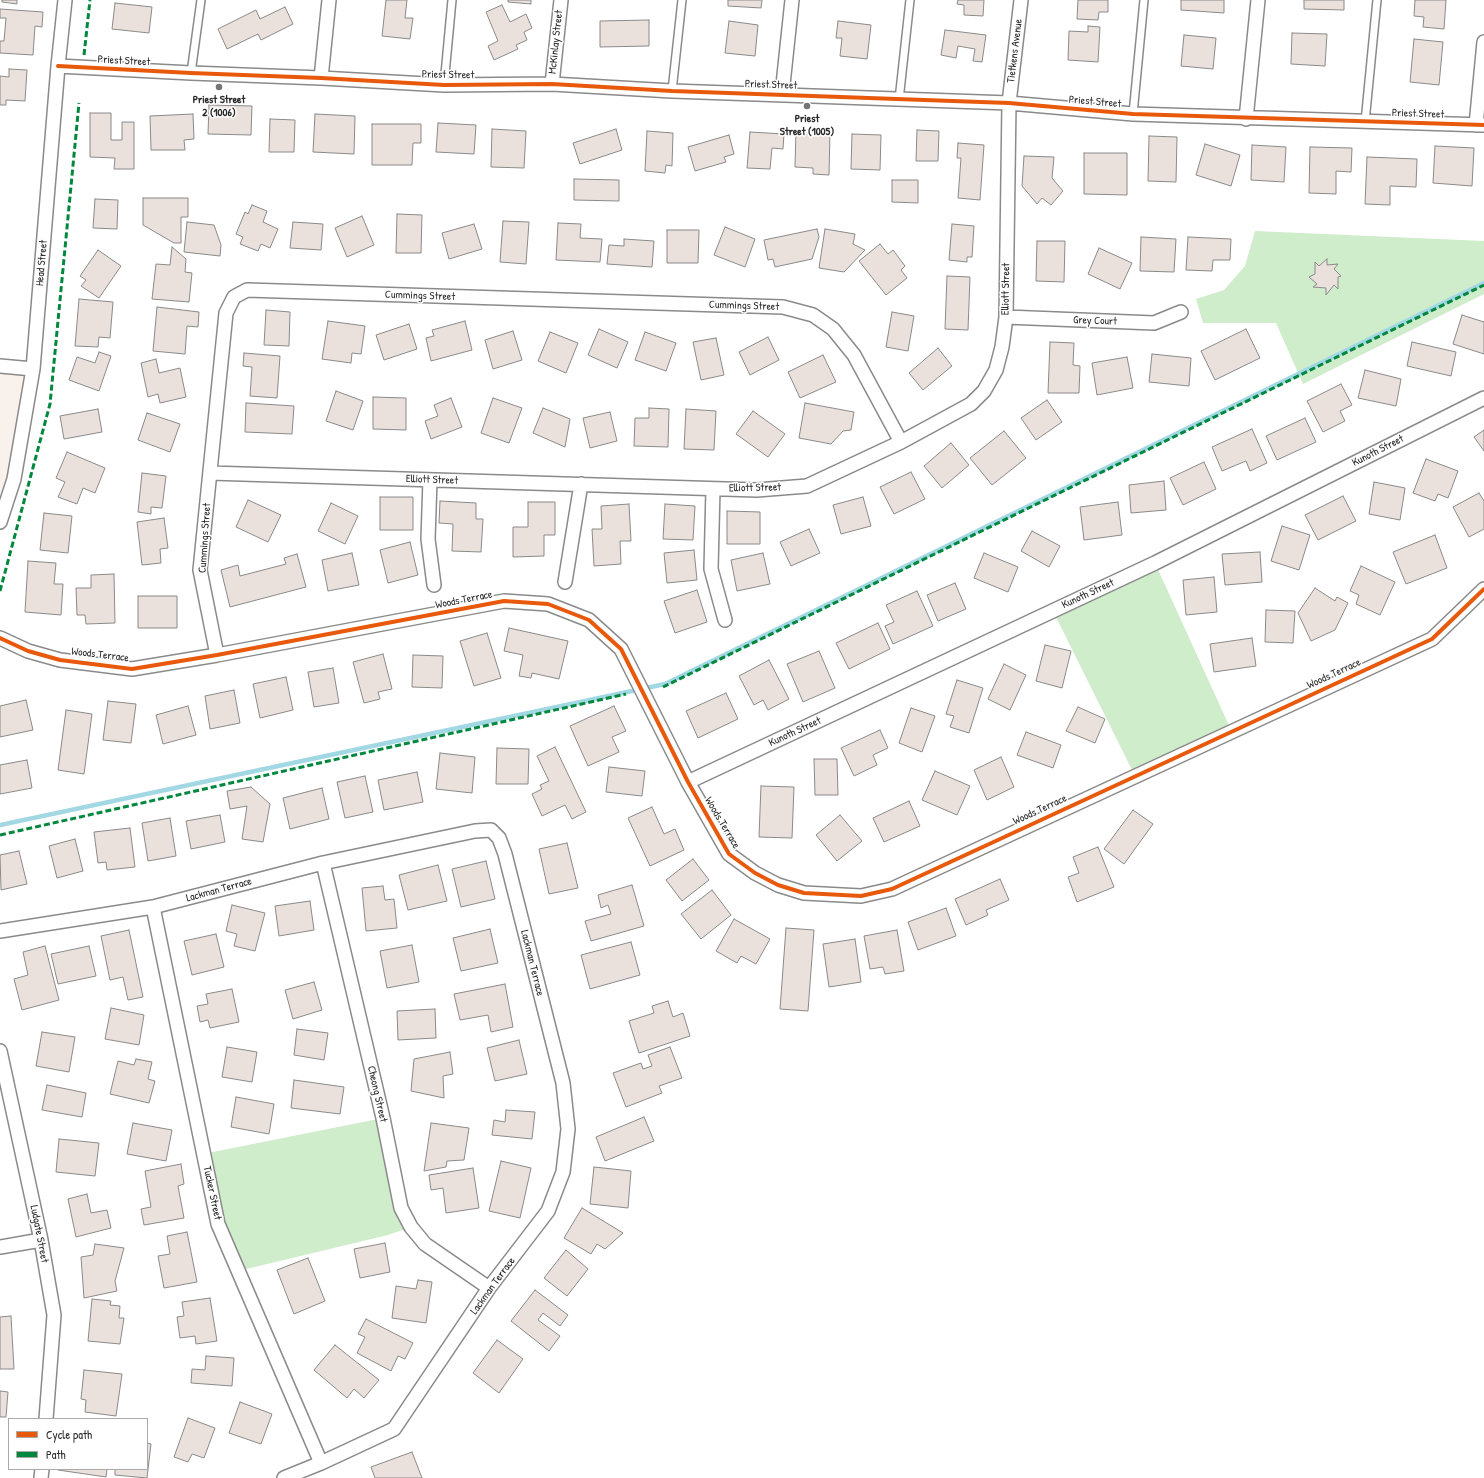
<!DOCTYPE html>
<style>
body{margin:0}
#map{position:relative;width:1484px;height:1478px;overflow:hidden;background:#fff;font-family:"Patrick Hand",sans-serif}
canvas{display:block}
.legend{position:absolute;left:8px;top:1418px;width:140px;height:52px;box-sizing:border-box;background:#fff;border:1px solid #aaa;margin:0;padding:5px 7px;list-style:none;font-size:12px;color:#2b2b2b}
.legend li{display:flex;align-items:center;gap:8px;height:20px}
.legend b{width:20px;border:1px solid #aaa}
</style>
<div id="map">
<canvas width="1484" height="1478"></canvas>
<ul class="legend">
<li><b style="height:5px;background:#e8590c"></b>Cycle path</li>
<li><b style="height:5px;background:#00873e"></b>Path</li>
</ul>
</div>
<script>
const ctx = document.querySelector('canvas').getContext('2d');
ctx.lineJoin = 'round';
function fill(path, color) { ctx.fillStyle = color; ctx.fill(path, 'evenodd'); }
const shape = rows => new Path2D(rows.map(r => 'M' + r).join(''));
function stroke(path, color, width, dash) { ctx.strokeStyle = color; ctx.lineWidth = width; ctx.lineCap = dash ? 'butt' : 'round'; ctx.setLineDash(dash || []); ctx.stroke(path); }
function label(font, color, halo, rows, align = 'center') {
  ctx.font = font + ' "Patrick Hand",sans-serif'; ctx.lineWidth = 3; ctx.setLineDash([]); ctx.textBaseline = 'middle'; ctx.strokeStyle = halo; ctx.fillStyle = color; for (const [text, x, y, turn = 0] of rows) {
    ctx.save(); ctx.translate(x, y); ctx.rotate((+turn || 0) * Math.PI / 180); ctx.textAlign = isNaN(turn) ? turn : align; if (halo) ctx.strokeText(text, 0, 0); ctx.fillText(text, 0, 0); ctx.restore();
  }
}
const built = shape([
 [0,366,33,369,0,522]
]);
const green = shape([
 [1255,231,1484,241,1484,294,1303,384,1276,323,1203,323,1196,299,1224,290,1245,266],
 [1155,563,1232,732,1135,776,1053,611],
 [383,1118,411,1227,388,1235,238,1271,203,1154]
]);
const stream = shape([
 [0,825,665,684,1484,283]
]);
const building = shape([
 [2,0,17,0,17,4,2,2,2,0],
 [386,0,407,0,405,18,413,18,410,39,382,36,386,0],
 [508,0,531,0,531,4,508,2,508,0],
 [728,0,762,0,761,8,728,6,728,0],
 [958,0,984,0,983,16,964,15,964,5,957,4,958,0],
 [1078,0,1108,0,1108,12,1099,12,1098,20,1077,19,1078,0],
 [1181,0,1224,0,1224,13,1181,10,1181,0],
 [1304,0,1344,0,1344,10,1304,9,1304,0],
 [1415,0,1446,0,1444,29,1423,27,1424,17,1414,16,1415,0],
 [115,3,152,7,149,33,112,29,115,3],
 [502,5,510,22,526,14,532,28,524,32,527,40,516,45,518,49,494,60,488,46,498,41,486,12,502,5],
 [285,7,293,24,261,40,258,34,227,49,218,29,256,10,260,19,285,7],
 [0,9,43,12,42,27,35,26,33,55,0,53,0,41,4,41,6,18,0,18,0,9],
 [649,20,649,46,600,47,600,21,649,20],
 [729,21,758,25,755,56,725,53,729,21],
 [838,21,871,25,867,59,840,56,842,38,836,38,838,21],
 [1088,26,1100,27,1098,62,1068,60,1069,31,1088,32,1088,26],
 [945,30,986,35,982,62,973,61,975,49,958,46,956,58,941,55,945,30],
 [1292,33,1327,34,1325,66,1291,64,1292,33],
 [1184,35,1216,38,1213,69,1181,66,1184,35],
 [1414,39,1443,42,1439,85,1410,82,1414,39],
 [9,69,27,70,25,101,6,100,6,105,0,105,0,76,9,77,9,69],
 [209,105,252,106,251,135,208,134,209,105],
 [90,113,111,113,111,140,122,140,122,122,134,122,134,169,114,169,115,158,90,157,90,113],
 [193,114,194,139,184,140,185,150,151,150,150,116,193,114],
 [315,114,355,116,354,154,313,152,315,114],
 [270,119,295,120,294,152,269,152,270,119],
 [438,123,476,125,474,154,436,152,438,123],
 [372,124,421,124,421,143,413,143,412,165,372,165,372,124],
 [492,129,526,131,524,168,491,167,492,129],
 [616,129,622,150,580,164,573,143,616,129],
 [796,130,830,131,829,175,813,174,813,168,795,167,796,130],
 [917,130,939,131,938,161,916,161,917,130],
 [647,131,673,133,672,166,666,165,665,173,645,171,647,131],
 [750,132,784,134,783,149,772,148,770,169,747,168,750,132],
 [852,134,881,135,880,170,851,169,852,134],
 [729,135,734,154,724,157,726,162,695,171,688,147,729,135],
 [1149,136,1177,137,1176,182,1148,181,1149,136],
 [958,143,984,145,980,200,958,198,961,158,957,158,958,143],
 [1205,144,1240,155,1231,186,1196,175,1205,144],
 [1252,145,1286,147,1284,182,1251,180,1252,145],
 [1435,146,1474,148,1472,186,1433,183,1435,146],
 [1310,147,1352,148,1351,172,1336,171,1336,194,1309,193,1310,147],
 [1084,153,1127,153,1127,195,1084,194,1084,153],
 [1024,156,1054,157,1052,178,1063,191,1051,205,1042,198,1037,204,1022,186,1024,156],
 [1367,157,1417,159,1416,187,1390,186,1390,205,1365,204,1367,157],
 [574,179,619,180,619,201,574,200,574,179],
 [892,180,918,180,918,203,892,202,892,180],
 [143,198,188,198,188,217,181,217,181,243,174,243,143,225,143,198],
 [95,199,118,200,117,229,93,228,95,199],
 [252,205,267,211,263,222,278,229,270,248,261,244,258,251,240,244,243,237,236,234,245,212,248,214,252,205],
 [397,214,422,215,421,253,396,253,397,214],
 [362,216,374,245,347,257,335,228,362,216],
 [503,221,529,222,526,264,500,262,503,221],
 [187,222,214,225,221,245,220,256,184,252,187,222],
 [293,222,323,224,321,250,290,248,293,222],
 [558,223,581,224,580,238,602,239,600,262,556,260,558,223],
 [474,224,482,249,449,259,442,233,474,224],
 [952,224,974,226,972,257,967,257,967,262,949,260,952,224],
 [725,227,755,239,745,267,714,255,725,227],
 [817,229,819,237,812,259,775,267,773,259,768,260,764,240,817,229],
 [825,229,855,234,853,244,865,250,844,272,819,268,825,229],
 [667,230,699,230,698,263,667,263,667,230],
 [1141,237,1176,239,1174,272,1140,271,1141,237],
 [1188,237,1231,239,1230,260,1213,260,1212,271,1186,270,1188,237],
 [624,239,654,241,652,267,607,264,609,245,624,246,624,239],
 [1037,241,1065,241,1064,282,1036,281,1037,241],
 [880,244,888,254,893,250,905,266,901,270,907,278,886,295,859,261,880,244],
 [172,247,186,259,185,272,192,273,189,302,152,299,156,264,170,265,172,247],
 [1099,248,1132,263,1120,289,1088,274,1099,248],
 [98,250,121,266,99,298,81,286,86,280,80,276,98,250],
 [1327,259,1327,265,1338,264,1334,269,1341,276,1338,277,1338,289,1334,285,1326,295,1326,288,1313,287,1317,284,1309,277,1315,274,1315,262,1319,266,1327,259],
 [947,276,970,277,968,330,945,329,947,276],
 [79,299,113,302,110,338,99,337,98,347,75,346,79,299],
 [157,307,199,312,198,327,187,326,185,354,153,351,157,307],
 [266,310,290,312,289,346,264,345,266,310],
 [892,312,914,316,908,351,886,347,892,312],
 [1462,315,1484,322,1484,354,1453,344,1462,315],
 [328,321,365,326,361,354,352,353,351,363,322,359,328,321],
 [465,321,472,350,431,361,426,338,434,336,432,330,465,321],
 [409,324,417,349,384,360,376,335,409,324],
 [599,329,628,342,617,368,588,355,599,329],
 [1246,329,1260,358,1215,380,1201,351,1246,329],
 [513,331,522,360,493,369,485,340,513,331],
 [550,332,578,343,566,373,538,361,550,332],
 [645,332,676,343,666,371,635,360,645,332],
 [768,337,779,360,750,375,739,352,768,337],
 [716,338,724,375,701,380,693,342,716,338],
 [1050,342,1074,343,1073,365,1080,366,1079,393,1048,393,1050,342],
 [1412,342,1456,352,1451,376,1407,366,1412,342],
 [938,348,952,366,923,390,909,373,938,348],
 [99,352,111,356,99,391,69,380,77,357,95,363,99,352],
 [244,353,280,356,277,398,250,396,252,367,243,366,244,353],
 [1152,354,1191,358,1189,386,1149,382,1152,354],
 [823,355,836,382,800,398,788,372,823,355],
 [1127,357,1133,388,1097,395,1092,363,1127,357],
 [156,359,159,373,180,368,186,397,160,403,158,394,148,397,141,363,156,359],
 [1365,370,1401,379,1396,406,1358,398,1365,370],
 [1341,384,1352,405,1340,411,1345,421,1323,432,1307,401,1341,384],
 [336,391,363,401,353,430,326,421,336,391],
 [373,397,406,398,406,430,373,429,373,397],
 [451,398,462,427,431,439,425,421,438,416,434,405,451,398],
 [493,398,522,408,509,443,481,433,493,398],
 [1047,400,1062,422,1036,440,1021,418,1047,400],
 [246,403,294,406,292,434,245,432,246,403],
 [805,403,854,412,851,430,843,431,831,444,799,438,805,403],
 [543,408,570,419,565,447,533,433,543,408],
 [649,408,669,409,668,447,634,446,635,418,649,418,649,408],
 [98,409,102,432,64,439,60,416,98,409],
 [686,409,716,411,714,450,684,449,686,409],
 [753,411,785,434,768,457,736,434,753,411],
 [610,412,617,441,590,448,583,418,610,412],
 [147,413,180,424,170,452,138,440,147,413],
 [1305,418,1316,442,1277,460,1266,436,1305,418],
 [1252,429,1267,463,1250,471,1246,461,1222,471,1212,447,1252,429],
 [1484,430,1484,451,1474,437,1484,430],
 [1004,431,1026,458,992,485,970,458,1004,431],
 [951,443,969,465,942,488,924,466,951,443],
 [67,452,105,468,95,493,83,488,77,504,58,497,65,482,56,478,67,452],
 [1426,459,1458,471,1448,498,1438,494,1435,501,1413,493,1426,459],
 [1204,462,1216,489,1183,505,1170,478,1204,462],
 [911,472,925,499,894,514,880,487,911,472],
 [142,473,166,476,162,508,151,507,151,514,138,512,142,473],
 [1164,481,1166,510,1131,513,1129,485,1164,481],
 [1374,482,1405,488,1400,520,1369,514,1374,482],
 [1479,493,1484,501,1484,529,1469,537,1453,507,1479,493],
 [1343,496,1356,521,1318,540,1305,515,1343,496],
 [380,497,413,497,413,530,380,530,380,497],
 [863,497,871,526,841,534,833,505,863,497],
 [248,500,281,515,268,542,236,527,248,500],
 [440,501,476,503,476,519,483,519,481,552,452,551,453,524,439,523,440,501],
 [528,502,555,502,555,535,544,535,544,556,513,557,513,527,528,527,528,502],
 [1118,502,1122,535,1084,540,1080,507,1118,502],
 [331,503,358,516,345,544,318,531,331,503],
 [629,504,631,541,620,541,621,564,594,566,592,529,602,529,601,506,629,504],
 [665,504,695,506,693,540,663,539,665,504],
 [727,511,760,512,760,544,727,544,727,511],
 [44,513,72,516,68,553,40,550,44,513],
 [164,518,168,548,160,549,161,563,142,565,137,522,164,518],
 [1282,526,1310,535,1299,570,1271,561,1282,526],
 [809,529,820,553,791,566,780,542,809,529],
 [1032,531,1060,546,1049,567,1021,551,1032,531],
 [1435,535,1447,568,1406,584,1393,552,1435,535],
 [410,542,418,575,388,583,380,550,410,542],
 [694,550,697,580,667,583,664,553,694,550],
 [1260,552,1262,582,1225,585,1222,554,1260,552],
 [352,553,359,585,328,591,322,560,352,553],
 [763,553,770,584,737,591,731,560,763,553],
 [984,553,1018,567,1008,592,974,578,984,553],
 [297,554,306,587,230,607,221,570,238,565,240,576,286,564,284,558,297,554],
 [28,561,56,563,54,584,63,584,61,615,25,612,28,561],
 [1361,566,1395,582,1380,615,1356,604,1359,595,1350,591,1361,566],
 [114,574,115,623,86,624,85,615,77,615,76,588,91,588,91,575,114,574],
 [1214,577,1217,612,1186,615,1183,580,1214,577],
 [955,583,966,609,938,621,927,595,955,583],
 [1315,588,1335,601,1337,597,1348,603,1335,630,1311,641,1298,613,1315,588],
 [697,590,707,622,675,633,664,601,697,590],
 [917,591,933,626,893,644,885,626,894,622,886,605,917,591],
 [138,596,177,596,177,628,138,628,138,596],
 [1266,610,1295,611,1293,643,1265,642,1266,610],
 [878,623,890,649,849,669,836,643,878,623],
 [509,628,568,641,559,679,532,673,531,678,519,676,523,655,504,651,509,628],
 [487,633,501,678,474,686,460,641,487,633],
 [1252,638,1256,666,1214,672,1210,644,1252,638],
 [1045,645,1071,651,1062,688,1036,681,1045,645],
 [819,651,835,688,803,702,787,664,819,651],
 [383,654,392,689,378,692,380,699,364,703,353,662,383,654],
 [413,655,443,656,442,688,412,687,413,655],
 [769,660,789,699,768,710,763,700,754,705,739,676,769,660],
 [1004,664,1026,675,1010,710,988,699,1004,664],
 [333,668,339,703,314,707,308,672,333,668],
 [286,677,293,710,260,718,253,684,286,677],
 [957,680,983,688,969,733,950,727,954,716,946,714,957,680],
 [234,690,240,723,210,729,205,696,234,690],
 [726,693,738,719,698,738,686,711,726,693],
 [26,700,33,730,0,737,0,706,26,700],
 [108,701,136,704,131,743,103,740,108,701],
 [188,706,196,735,163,744,156,715,188,706],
 [614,706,626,731,612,737,619,752,588,766,570,726,614,706],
 [1078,707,1105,719,1095,743,1066,731,1078,707],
 [911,708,935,716,922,752,899,743,911,708],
 [66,710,92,714,84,774,58,770,66,710],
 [880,730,888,748,873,755,877,765,854,776,841,748,880,730],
 [1026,732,1061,745,1053,768,1017,755,1026,732],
 [555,747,586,812,572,819,565,805,542,816,532,794,542,789,540,785,549,781,537,756,555,747],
 [497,748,529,749,528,784,496,784,497,748],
 [440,753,475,757,472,793,436,789,440,753],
 [1001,757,1014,787,987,800,974,770,1001,757],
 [814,759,837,759,838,795,815,795,814,759],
 [27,760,32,788,0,794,0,765,27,760],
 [609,767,645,771,642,796,606,792,609,767],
 [935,771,970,786,957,815,922,800,935,771],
 [417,772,423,802,384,810,378,780,417,772],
 [365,776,373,812,345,818,337,782,365,776],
 [761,786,794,787,792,838,759,837,761,786],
 [251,787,270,804,263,842,242,839,247,806,230,809,227,791,251,787],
 [322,788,329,819,290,829,283,798,322,788],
 [909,801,920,826,884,842,873,818,909,801],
 [652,807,664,834,675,829,684,850,650,866,628,818,652,807],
 [1133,810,1153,824,1124,864,1104,849,1133,810],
 [220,815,225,842,191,849,186,821,220,815],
 [840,815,862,841,837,861,816,835,840,815],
 [170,818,176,856,148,861,142,823,170,818],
 [130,828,135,867,107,870,106,862,98,863,94,832,130,828],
 [75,839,83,871,57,878,49,846,75,839],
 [567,843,578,888,549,894,539,849,567,843],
 [1098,847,1114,887,1077,902,1068,877,1079,873,1073,857,1098,847],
 [19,851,27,884,1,890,0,855,19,851],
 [693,859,709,880,682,901,666,880,693,859],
 [486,861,495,899,461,907,452,869,486,861],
 [438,865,447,901,408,910,399,875,438,865],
 [1000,879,1009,900,986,910,988,915,966,925,955,899,1000,879],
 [632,885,644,926,591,941,585,921,611,914,608,905,601,908,598,895,632,885],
 [383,886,385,900,394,899,397,928,366,931,362,888,383,886],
 [712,890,731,915,701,939,681,914,712,890],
 [310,901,314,930,279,936,275,906,310,901],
 [232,905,265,913,255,951,234,946,237,934,226,931,232,905],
 [946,908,956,936,918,950,908,922,946,908],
 [734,919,770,939,756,964,741,956,737,963,716,951,734,919],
 [786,928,814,930,808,1011,780,1009,786,928],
 [490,929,498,963,461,971,453,938,490,929],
 [129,930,143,997,128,1000,123,977,110,980,101,936,129,930],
 [897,930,904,971,885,974,883,967,870,969,864,936,897,930],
 [216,934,224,967,192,975,184,941,216,934],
 [855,939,861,982,829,987,823,944,855,939],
 [631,942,640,975,590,989,581,955,631,942],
 [412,945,419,982,387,988,380,951,412,945],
 [45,946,59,1000,22,1010,14,979,28,975,23,952,45,946],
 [89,946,96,976,58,984,51,954,89,946],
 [314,982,322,1010,293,1019,285,990,314,982],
 [505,984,513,1027,491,1032,488,1015,460,1020,454,994,505,984],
 [232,989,239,1022,210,1028,208,1020,200,1022,197,1006,208,1004,206,994,232,989],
 [668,1001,673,1017,683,1013,690,1036,639,1053,629,1021,654,1013,652,1006,668,1001],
 [111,1008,144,1015,139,1045,105,1039,111,1008],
 [435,1009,436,1038,398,1040,397,1011,435,1009],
 [297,1029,328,1033,324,1060,294,1055,297,1029],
 [42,1032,75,1037,69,1072,36,1066,42,1032],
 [519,1040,527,1074,495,1081,487,1048,519,1040],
 [227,1047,257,1052,252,1082,222,1077,227,1047],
 [670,1047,682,1078,659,1086,662,1093,626,1107,613,1073,641,1063,643,1069,652,1066,648,1055,670,1047],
 [450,1052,453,1074,443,1076,444,1098,411,1091,414,1059,450,1052],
 [136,1059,152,1062,148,1079,155,1081,149,1103,110,1094,118,1061,134,1065,136,1059],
 [294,1080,344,1087,340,1114,291,1108,294,1080],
 [47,1085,86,1093,82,1117,42,1110,47,1085],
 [236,1097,274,1104,269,1134,231,1127,236,1097],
 [506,1110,535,1112,532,1139,492,1135,494,1120,505,1122,506,1110],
 [644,1117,654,1141,605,1161,596,1137,644,1117],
 [133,1123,172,1130,166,1161,127,1154,133,1123],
 [431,1123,469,1128,464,1160,447,1161,446,1167,424,1171,431,1123],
 [59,1139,99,1143,95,1176,56,1172,59,1139],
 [501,1161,531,1168,520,1218,489,1211,501,1161],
 [181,1164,184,1184,178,1186,184,1218,144,1225,141,1209,151,1207,145,1171,181,1164],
 [594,1167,631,1171,628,1208,590,1204,594,1167],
 [473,1168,479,1208,446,1213,443,1188,431,1190,429,1175,473,1168],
 [87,1194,91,1213,107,1210,111,1228,76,1237,68,1199,87,1194],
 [582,1208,623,1233,605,1249,597,1244,591,1254,564,1238,582,1208],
 [187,1232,197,1282,164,1288,158,1256,170,1254,167,1236,187,1232],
 [385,1243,390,1272,360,1278,354,1249,385,1243],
 [95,1244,124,1248,115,1281,117,1291,84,1298,81,1257,93,1255,95,1244],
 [566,1250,588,1269,567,1296,544,1278,566,1250],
 [308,1258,325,1301,294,1314,277,1270,308,1258],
 [418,1280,432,1282,426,1323,392,1318,396,1286,416,1289,418,1280],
 [535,1290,568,1315,560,1326,543,1313,538,1320,560,1336,549,1351,511,1321,535,1290],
 [210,1298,217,1341,196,1344,195,1336,180,1338,177,1317,184,1316,182,1302,210,1298],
 [92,1299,111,1301,110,1305,120,1306,119,1318,124,1318,120,1344,88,1341,92,1299],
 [11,1316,14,1369,0,1369,0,1317,11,1316],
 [366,1319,413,1343,405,1359,398,1356,391,1371,357,1353,365,1337,358,1334,366,1319],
 [497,1340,523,1359,499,1393,473,1373,497,1340],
 [335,1345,379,1380,364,1398,354,1389,347,1398,314,1370,335,1345],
 [206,1356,234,1358,232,1386,191,1383,192,1369,205,1370,206,1356],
 [84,1370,122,1374,116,1416,85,1412,86,1400,81,1399,84,1370],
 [0,1391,8,1392,6,1417,0,1417,0,1391],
 [240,1402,272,1414,261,1444,229,1433,240,1402],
 [188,1418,215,1428,204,1458,192,1454,188,1462,174,1457,188,1418],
 [147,1443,151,1444,147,1478,115,1475,115,1469,147,1469,147,1443],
 [412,1452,422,1478,375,1478,371,1467,412,1452],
 [58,1469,107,1469,106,1477,58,1470,58,1469]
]);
const service = shape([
 [191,73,201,0],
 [444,85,452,0],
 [672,91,682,0],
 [899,100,910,0],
 [1133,114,1144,0],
 [1365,122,1377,0]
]);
const minor = shape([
 [58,66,191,73,321,78,444,85,552,84,672,91,1009,103,1133,114,1484,125],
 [321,78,329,0],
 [552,84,561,0],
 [782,94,792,0],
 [1246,119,1258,0],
 [1476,125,1484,42],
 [1006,317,1154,323,1181,312],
 [0,366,33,369],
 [210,473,757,490,807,486,901,442,971,404,984,391,996,370,1002,347,1006,317,1009,103,1021,0],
 [430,480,428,539,434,585],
 [713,489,711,569,725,620],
 [0,522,14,479,33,369,58,66,65,0],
 [565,582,581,484],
 [0,638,28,651,60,660,132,669,217,655,504,601,548,604,589,620,621,649,688,782,729,854,755,873,778,885,804,893,861,896,892,889,1432,639,1484,589],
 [217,655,200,570,226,313,234,297,247,290,783,307,813,315,833,329,854,355,901,442],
 [688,782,1155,563,1484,398],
 [323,863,383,1118,401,1208,411,1227,425,1244,489,1288],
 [153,907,218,1224,321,1463],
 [0,931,153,907,323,863,475,831,491,830,499,838,505,854,563,1083,568,1129,563,1172,548,1211,489,1288,394,1429,321,1463,284,1478],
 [0,1051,41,1240,54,1315,46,1419],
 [0,1247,41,1240],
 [41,1478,42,1469]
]);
const quiet = shape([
 [84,55,90,0],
 [0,591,50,404,79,103],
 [663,687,1484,285],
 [0,835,626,694]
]);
const cycleway = shape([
 [58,66,191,73,321,78,444,85,552,84,672,91,1009,103,1133,114,1484,125],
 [0,638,28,651,60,660,132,669,217,655,504,601,548,604,589,620,621,649,688,782,729,854,755,873,778,885,804,893,861,896,892,889,1432,639,1484,589]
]);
const markers = [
 [219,87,4,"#757575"],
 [807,106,4,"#757575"]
];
const streetNames = [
 ["McKinlay Street",556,42,-84],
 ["Tietkens Avenue",1015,51,-83],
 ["Priest Street",124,61,3],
 ["Priest Street",448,75,1],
 ["Priest Street",771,85,2],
 ["Priest Street",1095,102,5],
 ["Priest Street",1418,114,2],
 ["Head Street",42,263,-85],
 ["Elliott Street",1006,289,-89],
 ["Cummings Street",420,296,2],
 ["Cummings Street",744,306,2],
 ["Grey Court",1095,321,2],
 ["Kunoth Street",1378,451,-27],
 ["Elliott Street",432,480,2],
 ["Elliott Street",755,488,-1],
 ["Cummings Street",205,538,-86],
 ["Kunoth Street",1088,594,-25],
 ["Woods Terrace",464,600,-11],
 ["Woods Terrace",100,655,7],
 ["Woods Terrace",1334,674,-25],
 ["Kunoth Street",795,732,-25],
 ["Woods Terrace",1040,810,-25],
 ["Woods Terrace",722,823,59],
 ["Lackman Terrace",219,890,-15],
 ["Lackman Terrace",532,963,76],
 ["Cheong Street",377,1094,77],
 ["Tucker Street",212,1193,78],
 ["Ludgate Street",39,1234,79],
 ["Lackman Terrace",493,1286,-54]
];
const poiNames = [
 ["Priest Street",219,100],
 ["2 (1006)",219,113],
 ["Priest",807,119],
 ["Street (1005)",807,132]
];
fill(built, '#f9f1ec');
fill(green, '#cfeccb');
stroke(stream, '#a2d7e4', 4.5);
fill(building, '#ebe1dc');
stroke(building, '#8a8a8a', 1);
stroke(service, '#8a8a8a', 10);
stroke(minor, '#8a8a8a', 16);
stroke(service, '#fff', 7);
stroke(minor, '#fff', 13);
stroke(quiet, '#00873e', 3, [6, 3]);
stroke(cycleway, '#e8590c', 4);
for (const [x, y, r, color] of markers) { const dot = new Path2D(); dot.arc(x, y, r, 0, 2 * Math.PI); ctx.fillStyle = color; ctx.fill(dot); stroke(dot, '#fff', 1.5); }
label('11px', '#2b2b2b', '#fff', streetNames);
label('bold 11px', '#2b2b2b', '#fff', poiNames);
</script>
